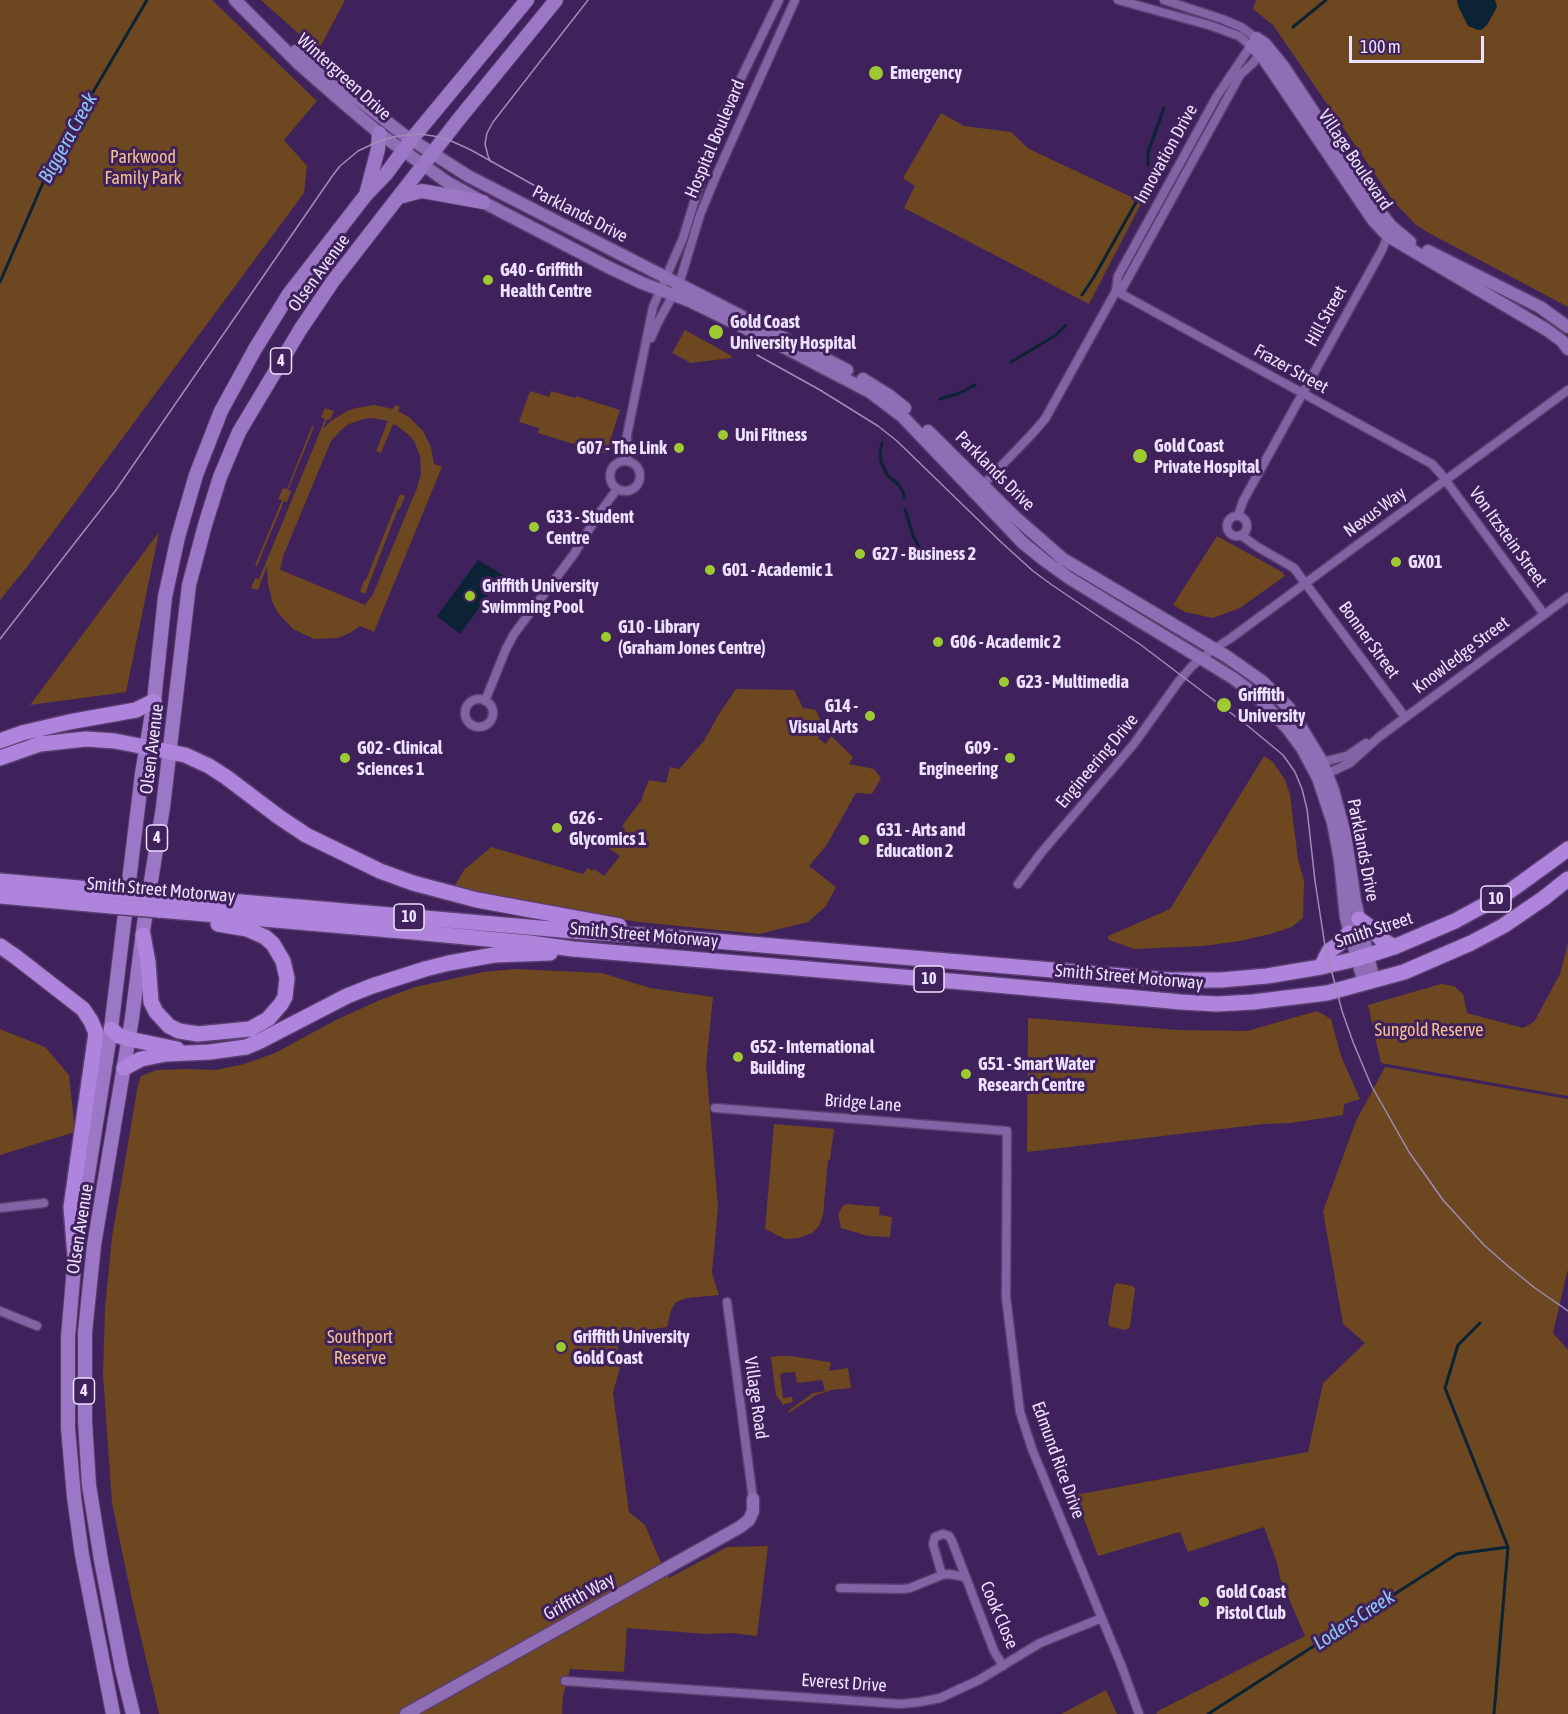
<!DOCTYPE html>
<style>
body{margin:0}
#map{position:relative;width:1568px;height:1714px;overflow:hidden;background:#3f215b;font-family:"Asap Condensed",sans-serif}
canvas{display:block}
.scale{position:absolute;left:1349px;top:36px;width:135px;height:27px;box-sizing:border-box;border:3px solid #ede1fe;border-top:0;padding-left:8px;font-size:18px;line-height:21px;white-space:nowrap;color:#ede1fe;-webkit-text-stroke:4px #3f215b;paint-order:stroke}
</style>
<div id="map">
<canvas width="1568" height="1714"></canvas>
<div class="scale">100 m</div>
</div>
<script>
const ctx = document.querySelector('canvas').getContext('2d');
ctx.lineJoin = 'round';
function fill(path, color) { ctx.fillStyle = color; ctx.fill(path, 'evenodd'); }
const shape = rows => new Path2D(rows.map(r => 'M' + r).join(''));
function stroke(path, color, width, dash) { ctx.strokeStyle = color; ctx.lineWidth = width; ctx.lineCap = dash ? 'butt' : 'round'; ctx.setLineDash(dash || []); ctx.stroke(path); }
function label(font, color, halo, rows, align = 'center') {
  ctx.font = font + ' "Asap Condensed",sans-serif'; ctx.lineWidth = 6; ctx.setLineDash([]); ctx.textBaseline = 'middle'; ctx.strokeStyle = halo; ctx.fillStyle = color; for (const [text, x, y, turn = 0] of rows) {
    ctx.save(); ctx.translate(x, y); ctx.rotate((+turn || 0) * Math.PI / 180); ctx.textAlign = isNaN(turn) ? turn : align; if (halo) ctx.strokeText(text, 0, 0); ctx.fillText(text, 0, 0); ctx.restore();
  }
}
const green = shape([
 [0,0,212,0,317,101,284,140,307,166,304,193,27,567,0,600],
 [261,0,345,0,318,51],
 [1256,0,1568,0,1568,307,1427,232,1415,224,1394,202,1273,25,1253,9],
 [941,113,964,126,1011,132,1029,149,1142,202,1089,304,904,208,915,186,903,178],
 [685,330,732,356,731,358,691,363,672,353],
 [530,391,549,397,551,391,575,398,576,396,620,410,606,454,538,433,539,428,519,422],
 [374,405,393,409,395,405,400,407,398,411,409,417,423,431,431,447,434,464,442,467,374,632,360,626,350,633,338,638,314,639,293,629,278,613,272,601,268,584,267,566,258,590,251,588,255,578,259,579,315,444,325,419,321,417,325,408,334,411,330,420,327,419,323,429,331,421,347,411,356,408],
 [372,418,388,421,376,451,381,453,393,424,396,425,409,435,414,441,420,456,421,473,417,488,373,594,365,605,281,570,280,569,284,554,331,441,342,429,349,424,364,419],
 [312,426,314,427,288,490,291,491,287,502,284,501,257,566,255,565,282,500,278,499,283,488,287,489],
 [400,494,405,496,400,509,398,509,365,594,360,592,364,580,366,580],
 [159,532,126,692,30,705],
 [1217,536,1282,572,1285,576,1240,608,1213,618,1185,612,1173,605],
 [736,689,794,690,803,708,816,710,824,729,818,738,826,744,831,736,853,757,849,764,874,769,881,778,872,794,856,793,826,846,809,866,836,887,826,906,808,922,759,934,639,922,516,902,454,887,464,870,491,847,583,874,588,868,592,871,594,869,604,876,620,856,607,847,610,842,616,843,617,837,619,833,624,831,625,829,622,826,643,798,642,797,649,780,666,783,670,767,679,769,704,741,719,714],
 [1264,756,1273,762,1285,780,1290,795,1298,859,1304,881,1303,918,1292,927,1270,934,1240,941,1203,946,1134,949,1109,940,1108,936,1170,909],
 [1568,943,1568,1096,1381,1063,1368,1005,1441,984,1454,986,1463,994,1467,1013,1523,1028,1534,1022,1560,974],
 [515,969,602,973,650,988,713,997,706,1065,718,1207,712,1273,719,1295,687,1298,676,1302,671,1310,667,1327,616,1334,620,1367,613,1393,629,1512,645,1525,657,1554,669,1578,727,1547,768,1546,757,1636,731,1633,706,1634,627,1628,624,1672,570,1669,563,1696,562,1714,159,1714,133,1604,112,1503,103,1375,105,1308,112,1237,138,1085,141,1076,157,1070,187,1069,216,1070,244,1064,275,1053,336,1020,380,1000,415,987,483,972],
 [1317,1011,1331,1019,1341,1056,1360,1099,1344,1104,1343,1115,1291,1123,1264,1124,1027,1152,1028,1018,1178,1030,1247,1031],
 [0,1029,45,1047,69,1075,75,1132,0,1155],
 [1385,1067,1568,1099,1568,1269,1553,1333,1568,1350,1568,1714,1157,1714,1156,1712,1305,1636,1280,1578,1277,1563,1264,1527,1188,1552,1180,1532,1098,1556,1075,1495,1308,1452,1323,1383,1365,1343,1343,1324,1323,1211,1356,1121],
 [774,1124,834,1129,830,1160,828,1160,823,1215,819,1226,812,1233,799,1238,785,1239,765,1229],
 [846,1204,880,1207,879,1215,892,1217,890,1237,868,1236,841,1228,838,1215,842,1207],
 [1117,1283,1133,1286,1135,1289,1130,1327,1126,1330,1111,1327,1108,1324,1114,1286],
 [779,1356,791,1356,829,1362,831,1363,829,1371,848,1368,851,1388,832,1390,816,1395,789,1413,788,1411,813,1393,825,1391,822,1380,797,1383,795,1372,782,1373,780,1375,783,1398,792,1397,793,1401,788,1404,787,1403,783,1405,776,1395,771,1357],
 [1106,1690,1117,1714,1061,1714]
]);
const water = shape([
 [1457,0,1495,0,1497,7,1487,25,1481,30,1478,30,1468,26,1458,6],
 [478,560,503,575,460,634,437,616]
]);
const stream = shape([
 [1293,27,1326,0],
 [1148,165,1148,152,1164,108],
 [0,282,52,162,147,0],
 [1082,295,1094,277,1139,197,1143,184],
 [1011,362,1056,335,1066,325],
 [940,399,960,393,975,385],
 [882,443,880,451,881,462,888,476,898,484,903,492,904,498],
 [905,509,913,536,920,549],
 [1480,1323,1458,1345,1445,1388,1508,1547,1494,1714],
 [1208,1714,1457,1554,1508,1547]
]);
const street = shape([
 [1118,0,1212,26,1239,36,1251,46],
 [1116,291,1432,464,1441,474,1544,614],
 [1116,291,1118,276,1217,96,1256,38,1241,27,1222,19,1164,0],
 [651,338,657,324,679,284,700,215,716,176,795,0],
 '610 476a15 15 0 1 1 30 0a15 15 0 1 1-30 0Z',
 [627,461,627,435,653,307,683,238,705,167,723,115,779,0],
 [980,488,1031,435,1045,419,1116,291,1122,289,1240,75,1253,63,1261,51],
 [1238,516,1243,501,1382,250,1389,233],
 '1227 526a10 10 0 1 1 20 0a10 10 0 1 1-20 0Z',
 [1241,535,1256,546,1294,568,1405,717],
 '465 713a14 14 0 1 1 28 0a14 14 0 1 1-28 0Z',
 [485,701,506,649,514,634,574,554,598,515,617,489],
 [1318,763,1347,756,1366,743],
 [1322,776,1350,763,1379,737,1568,597],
 [1018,884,1041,853,1133,745,1179,681,1192,666,1214,649,1231,638,1568,390],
 [715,1108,1007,1131,1006,1297,1020,1412,1032,1449,1122,1667,1139,1714],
 [0,1208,44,1203],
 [727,1302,753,1499],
 [0,1311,37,1326],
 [942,1575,933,1544,935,1537,943,1534,949,1536,952,1541,994,1651,1003,1666],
 [840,1588,902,1589,910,1588,942,1575,949,1574,965,1577],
 [565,1681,901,1704,920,1702,940,1698,979,1680,1040,1643,1102,1618]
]);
const secondary = shape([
 [235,0,299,64,346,105,379,133,447,182,483,202,610,268,642,283,692,302,774,342,870,392,903,417,1023,543,1044,560,1069,578,1233,678,1257,696,1288,729,1302,748,1318,778,1333,823,1340,860,1346,918,1364,983],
 [1256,38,1265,44,1283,66,1379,211,1391,226,1410,242],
 [1251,46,1260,53,1273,72,1373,220,1388,236,1547,330,1562,341,1568,349],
 [296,51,404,135,468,176,786,339],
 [1428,251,1540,307,1568,327],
 [810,351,847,370],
 [863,379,890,396,905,408],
 [928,431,1016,518,1063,559,1226,656,1263,682,1289,708,1322,762,1333,790,1345,834,1355,901,1374,981],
 [406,1714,740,1527,749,1520,753,1511,753,1499]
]);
const primary = shape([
 [367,191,378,149,379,133],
 [399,197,422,191,483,202],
 [113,1714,82,1555,74,1497,68,1428,68,1337,75,1256,111,1029,142,774,154,701,165,597,178,537,196,475,221,411,255,349,289,294,365,196,386,174,411,140,527,0],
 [133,1714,122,1669,101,1560,89,1485,85,1421,85,1332,94,1245,132,1018,144,924,163,807,189,585,205,525,220,477,239,432,300,330,333,281,459,119,556,0]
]);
const highway = shape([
 [0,741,22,733,69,722,136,710,154,701],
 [0,758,40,744,86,739,115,741,185,755,209,766,226,777,279,817,306,835,380,871,413,883,477,900,619,926],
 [0,881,113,891],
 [161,895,585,932,657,936,1169,980,1221,980,1267,976,1321,967,1356,959,1394,947,1455,921,1510,891,1568,849],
 [0,896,111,906],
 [159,910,413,932,530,943,573,949,985,984,1181,1002,1217,1004,1253,1002,1327,993,1404,972,1471,943,1503,926,1544,898,1568,879],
 [1359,919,1370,927,1381,939,1394,947],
 [143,935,148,962,151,1002,156,1012,169,1026,179,1031,198,1034,250,1029,268,1019,281,1004,285,997,287,978,283,961,273,944,265,937,247,929,218,924],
 [0,946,16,957,83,1009,91,1021,96,1033,71,1207,75,1256],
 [1321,967,1329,951,1339,944,1349,933],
 [111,1029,119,1036,129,1039,177,1049],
 [124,1068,141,1059,166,1054,210,1052,246,1047,260,1041,347,996,372,986,425,969,449,963,494,955,550,953]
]);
const tram = shape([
 [491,162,488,156,485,144,487,133,493,122,588,0],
 [757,355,820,390,878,426,897,441,1001,542,1033,571,1052,585,1141,645,1248,726,1283,755,1295,772,1302,789,1307,809,1315,881,1325,946,1342,1011,1353,1042,1371,1085,1409,1152,1443,1200,1484,1245,1509,1267,1535,1288,1568,1311],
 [0,639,116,490,333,175,340,166,358,151,379,141,398,136,421,134,439,137,449,140,471,150,564,202]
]);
const highwayBridge = shape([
 [113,891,161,895],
 [111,906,159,910]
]);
const markers = [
 [876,73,8,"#9dca30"],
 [488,280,6,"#9dca30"],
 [716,332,8,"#9dca30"],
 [723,435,6,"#9dca30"],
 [679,448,6,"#9dca30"],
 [1140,456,8,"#9dca30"],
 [534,527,6,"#9dca30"],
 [860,554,6,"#9dca30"],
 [1396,562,6,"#9dca30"],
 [710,570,6,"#9dca30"],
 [470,596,6,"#9dca30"],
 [606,637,6,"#9dca30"],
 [938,642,6,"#9dca30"],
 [1004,682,6,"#9dca30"],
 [1224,705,8,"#9dca30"],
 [870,716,6,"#9dca30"],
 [345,758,6,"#9dca30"],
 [1010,758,6,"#9dca30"],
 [557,828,6,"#9dca30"],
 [864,840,6,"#9dca30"],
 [738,1057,6,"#9dca30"],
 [966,1074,6,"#9dca30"],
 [561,1347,6,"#9dca30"],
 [1204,1602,6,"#9dca30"]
];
const shields = [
 [281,361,21],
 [157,838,21],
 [1496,899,30],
 [409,917,30],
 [929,979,30],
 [84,1391,21]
];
const shieldNames = [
 ["4",281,361],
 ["4",157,838],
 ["10",1496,899],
 ["10",409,917],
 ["10",929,979],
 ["4",84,1391]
];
const poiNames = [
 ["Emergency",890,73],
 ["G40 - Griffith",500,270],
 ["Health Centre",500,291],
 ["Gold Coast",730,322],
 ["University Hospital",730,343],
 ["Uni Fitness",735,435],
 ["Gold Coast",1154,446],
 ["Private Hospital",1154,467],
 ["G07 - The Link",667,448,"right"],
 ["G33 - Student",546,517],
 ["Centre",546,538],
 ["G27 - Business 2",872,554],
 ["GX01",1408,562],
 ["G01 - Academic 1",722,570],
 ["Griffith University",482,586],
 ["Swimming Pool",482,607],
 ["G10 - Library",618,627],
 ["(Graham Jones Centre)",618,648],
 ["G06 - Academic 2",950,642],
 ["G23 - Multimedia",1016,682],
 ["Griffith",1238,695],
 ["University",1238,716],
 ["G14 -",858,706,"right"],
 ["Visual Arts",858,727,"right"],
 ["G02 - Clinical",357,748],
 ["Sciences 1",357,769],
 ["G09 -",998,748,"right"],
 ["Engineering",998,769,"right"],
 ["G26 -",569,818],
 ["Glycomics 1",569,839],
 ["G31 - Arts and",876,830],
 ["Education 2",876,851],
 ["G52 - International",750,1047],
 ["Building",750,1068],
 ["G51 - Smart Water",978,1064],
 ["Research Centre",978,1085],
 ["Griffith University",573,1337],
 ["Gold Coast",573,1358],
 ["Gold Coast",1216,1592],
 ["Pistol Club",1216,1613]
];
const streetNames = [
 ["Wintergreen Drive",344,77,42],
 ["Hospital Boulevard",715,139,-67],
 ["Innovation Drive",1166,154,-61],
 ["Village Boulevard",1355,160,56],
 ["Parklands Drive",580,214,27],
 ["Olsen Avenue",319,273,-54],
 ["Hill Street",1326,316,-61],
 ["Frazer Street",1291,369,29],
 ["Parklands Drive",995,471,45],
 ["Nexus Way",1375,512,-36],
 ["Von Itzstein Street",1508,537,54],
 ["Bonner Street",1369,640,54],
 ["Knowledge Street",1461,655,-37],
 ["Olsen Avenue",152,749,-83],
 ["Engineering Drive",1097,761,-50],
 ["Parklands Drive",1363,850,79],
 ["Smith Street Motorway",161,890,5],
 ["Smith Street",1374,930,-18],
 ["Smith Street Motorway",644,935,5],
 ["Smith Street Motorway",1129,977,5],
 ["Bridge Lane",863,1103,4],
 ["Olsen Avenue",80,1229,-81],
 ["Village Road",756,1398,82],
 ["Edmund Rice Drive",1058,1460,70],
 ["Griffith Way",579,1597,-29],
 ["Cook Close",999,1615,67],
 ["Everest Drive",844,1683,4]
];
const parkNames = [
 ["Parkwood",143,157],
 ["Family Park",143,178],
 ["Sungold Reserve",1429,1030],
 ["Southport",360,1337],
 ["Reserve",360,1358]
];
const waterNames = [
 ["Biggera Creek",68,138,-61],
 ["Loders Creek",1354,1620,-33]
];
fill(green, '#6c471f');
fill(water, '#0b2335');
stroke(stream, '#0b2335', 3);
stroke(street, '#5a3e70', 11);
stroke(secondary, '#5a3e70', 15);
stroke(primary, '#5a3e70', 16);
stroke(highway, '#5a3e70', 18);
stroke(street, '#8264a4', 8);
stroke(secondary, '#8f6eb5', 12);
stroke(primary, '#9c77c6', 14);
stroke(highway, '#ae84dd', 15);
stroke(tram, '#a08cb6', 1.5);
stroke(highwayBridge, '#5a3e70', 18, []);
stroke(highwayBridge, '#ae84dd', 15);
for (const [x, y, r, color] of markers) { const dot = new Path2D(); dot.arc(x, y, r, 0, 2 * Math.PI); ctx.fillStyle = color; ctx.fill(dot); stroke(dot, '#3f215b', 2); }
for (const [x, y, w] of shields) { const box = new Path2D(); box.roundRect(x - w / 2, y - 13, w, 26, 4.5); ctx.fillStyle = '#3f215b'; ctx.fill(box); stroke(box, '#ede1fe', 1.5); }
label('bold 16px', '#ede1fe', null, shieldNames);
label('bold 18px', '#ede1fe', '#3f215b', poiNames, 'left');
label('18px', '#ede1fe', '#3f215b', streetNames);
label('18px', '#f4c08f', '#3f215b', parkNames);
label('italic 20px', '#8fc5f4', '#3f215b', waterNames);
</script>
